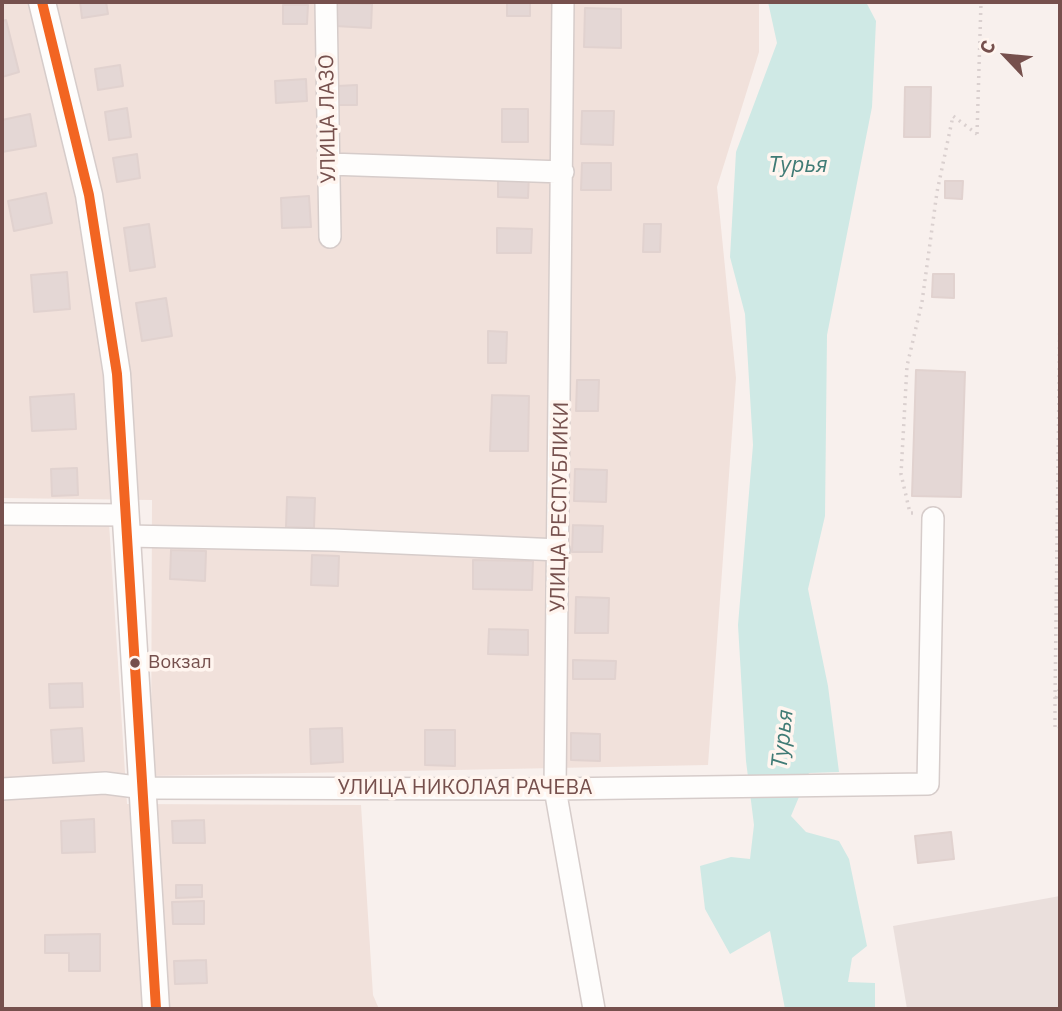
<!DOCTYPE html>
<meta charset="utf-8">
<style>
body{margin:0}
#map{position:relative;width:1062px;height:1011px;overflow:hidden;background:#f8f0ed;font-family:"IBM Plex Sans",sans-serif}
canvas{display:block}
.frame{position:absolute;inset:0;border:4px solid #76504d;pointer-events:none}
.north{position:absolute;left:971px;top:21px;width:70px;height:70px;-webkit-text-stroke:5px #fff5ef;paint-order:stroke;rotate:296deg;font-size:19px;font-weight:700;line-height:28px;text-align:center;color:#76504d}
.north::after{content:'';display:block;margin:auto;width:24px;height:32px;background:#76504d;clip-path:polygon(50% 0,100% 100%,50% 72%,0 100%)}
</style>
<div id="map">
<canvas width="1062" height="1011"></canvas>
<div class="frame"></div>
<div class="north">С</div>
</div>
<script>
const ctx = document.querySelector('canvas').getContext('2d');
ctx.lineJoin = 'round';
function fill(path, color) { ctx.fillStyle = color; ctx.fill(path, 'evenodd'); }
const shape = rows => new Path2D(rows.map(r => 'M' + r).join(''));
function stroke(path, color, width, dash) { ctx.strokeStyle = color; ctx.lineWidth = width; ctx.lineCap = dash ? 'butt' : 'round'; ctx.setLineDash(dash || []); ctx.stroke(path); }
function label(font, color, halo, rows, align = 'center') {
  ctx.font = font + ' "IBM Plex Sans",sans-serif'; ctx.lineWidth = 7; ctx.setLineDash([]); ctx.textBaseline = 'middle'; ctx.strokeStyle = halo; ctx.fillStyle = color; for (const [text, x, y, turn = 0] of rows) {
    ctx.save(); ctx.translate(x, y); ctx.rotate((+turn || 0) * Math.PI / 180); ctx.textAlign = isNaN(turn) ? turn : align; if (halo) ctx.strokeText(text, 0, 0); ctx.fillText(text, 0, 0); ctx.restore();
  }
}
const residential = shape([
 [2,2,759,2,759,52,717,187,736,378,708,765,151,776,152,500,2,498],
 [109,523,127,804,361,805,373,995,379,1009,2,1009,2,524]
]);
const industrial = shape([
 [1060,896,1060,1009,907,1009,893,926]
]);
const water = shape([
 [768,2,866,2,876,21,872,107,827,335,825,516,808,589,828,686,839,772,809,773,791,816,806,832,839,841,849,859,867,946,852,958,848,982,875,983,875,1009,785,1009,770,931,730,954,705,909,700,866,731,857,750,859,754,825,746,761,738,625,753,445,745,314,730,257,736,152,777,43]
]);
const building = shape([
 [80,2,106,2,108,14,82,18,80,2],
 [507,2,530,2,530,16,507,16,507,2],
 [336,3,372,4,371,28,335,26,336,3],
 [283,5,308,5,307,24,283,24,283,5],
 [585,8,621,9,621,48,584,47,585,8],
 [6,20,19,72,2,77,2,21,6,20],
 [120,65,123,86,98,90,95,69,120,65],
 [306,79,307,101,276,103,275,81,306,79],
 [357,85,357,105,337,105,337,86,357,85],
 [905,87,931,87,930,137,904,137,905,87],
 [127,108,131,137,109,140,105,112,127,108],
 [502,109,528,109,528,142,502,142,502,109],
 [582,111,614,111,613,145,581,144,582,111],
 [30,114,36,146,2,152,2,120,30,114],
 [137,154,140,178,117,182,113,158,137,154],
 [582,163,611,163,611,190,581,190,582,163],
 [498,173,529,174,528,198,498,197,498,173],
 [945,181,963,181,962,199,945,198,945,181],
 [46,193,52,223,14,231,8,201,46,193],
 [309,196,311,227,282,228,281,198,309,196],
 [149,224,155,267,130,271,124,228,149,224],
 [644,224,661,224,660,252,643,252,644,224],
 [497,228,532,229,531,253,497,253,497,228],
 [67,272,70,309,34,312,31,275,67,272],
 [933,274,954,274,954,298,932,297,933,274],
 [166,298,172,336,142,341,136,303,166,298],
 [488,331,507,332,506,363,488,363,488,331],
 [916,370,965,372,961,497,912,496,916,370],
 [577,380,599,380,598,411,576,411,577,380],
 [74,394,76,429,32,431,30,397,74,394],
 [492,395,529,396,528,451,490,451,492,395],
 [77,468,78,495,52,496,51,469,77,468],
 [575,469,607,470,606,502,574,501,575,469],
 [287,497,315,498,314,528,286,527,287,497],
 [573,525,603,526,602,552,572,552,573,525],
 [171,550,206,551,205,581,170,579,171,550],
 [312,555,339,556,338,586,311,585,312,555],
 [473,560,533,561,532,590,473,589,473,560],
 [576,597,609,598,608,633,575,633,576,597],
 [489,629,528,630,528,655,488,654,489,629],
 [573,660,616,661,615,679,573,679,573,660],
 [82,683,83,707,50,708,49,684,82,683],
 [82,728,84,761,53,763,51,730,82,728],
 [342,728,343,762,311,764,310,729,342,728],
 [425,730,455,730,455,766,425,765,425,730],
 [571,733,600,734,600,761,571,760,571,733],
 [94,819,95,852,62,853,61,821,94,819],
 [204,820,205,843,173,843,172,821,204,820],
 [951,832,954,859,918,863,915,836,951,832],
 [176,885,202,885,202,897,176,898,176,885],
 [204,901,204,924,173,924,172,902,204,901],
 [100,934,100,971,69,971,69,953,45,953,45,935,100,934],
 [206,960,207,983,175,984,174,961,206,960]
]);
const path = shape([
 [977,134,981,2],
 [1060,305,1055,700,1055,729,1060,728],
 [913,513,910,513,901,474,907,366,922,302,937,192,953,116,977,134],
 [1056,698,1060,688]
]);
const minor = shape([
 [326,2,330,237],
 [563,2,555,789,594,1009],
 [329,164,563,172],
 [2,514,125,515],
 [126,536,333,540,559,550],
 [2,789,105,783,144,788,555,789,928,784,933,518]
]);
const tertiary = shape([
 [42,2,89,195,117,374,156,1009]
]);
const bus1 = shape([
 [42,2,89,195,117,374,156,1009]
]);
const markers = [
 [135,663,6,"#76504d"]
];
const busNames = [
 ["Вокзал",148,663]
];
const streetNames = [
 ["УЛИЦА ЛАЗО",328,119,-91],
 ["УЛИЦА РЕСПУБЛИКИ",560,507,-89],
 ["УЛИЦА НИКОЛАЯ РАЧЕВА",465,788]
];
const waterNames = [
 ["Турья",798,165],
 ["Турья",783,739,-84]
];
fill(residential, '#f1e1db');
fill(industrial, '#eadfdc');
fill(water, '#cfe9e5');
fill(building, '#e4d7d5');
stroke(building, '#e1d2cf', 2);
stroke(minor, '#d6ccca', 24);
stroke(tertiary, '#d6ccca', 29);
stroke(path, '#dad0cf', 3.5, [2, 5]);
stroke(minor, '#fefdfc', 21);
stroke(tertiary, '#fefdfc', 26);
stroke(bus1, '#f26522', 10);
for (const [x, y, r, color] of markers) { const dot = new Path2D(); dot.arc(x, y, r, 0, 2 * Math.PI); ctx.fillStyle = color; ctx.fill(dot); stroke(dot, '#fff5ef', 2.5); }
label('19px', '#76504d', '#fff5ef', busNames, 'left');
label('21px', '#76504d', '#fff5ef', streetNames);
label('italic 23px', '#407b75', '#fff5ef', waterNames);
</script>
